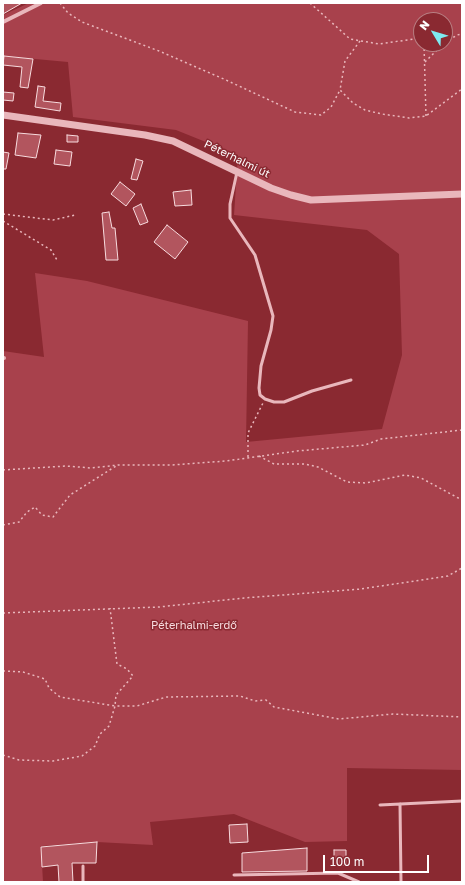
<!DOCTYPE html>
<meta charset="utf-8">
<style>
body{margin:0}
#map{position:relative;width:465px;height:885px;overflow:hidden;background:#8a2931;font-family:"Golos Text",sans-serif}
canvas{display:block}
.frame{position:absolute;inset:0;border:4px solid #fff;pointer-events:none}
.north{position:absolute;left:413px;top:12px;width:40px;height:40px;box-sizing:border-box;background:#8a2931;border:1px solid #b97f83;border-radius:50%;rotate:308deg;font-size:11px;font-weight:700;line-height:16px;text-align:center;color:#fff}
.north::after{content:'';display:block;margin:auto;width:14px;height:18px;background:#7ee9f0;clip-path:polygon(50% 0,100% 100%,50% 72%,0 100%)}
.scale{position:absolute;left:323px;top:855px;width:106px;height:18px;box-sizing:border-box;border:2px solid #fff;border-top:0;padding-left:5px;font-size:12px;line-height:14px;white-space:nowrap;color:#fff;-webkit-text-stroke:3px #8a2931;paint-order:stroke}
</style>
<div id="map">
<canvas width="465" height="885"></canvas>
<div class="frame"></div>
<div class="north">N</div>
<div class="scale">100 m</div>
</div>
<script>
const ctx = document.querySelector('canvas').getContext('2d');
ctx.lineJoin = 'round';
function fill(path, color) { ctx.fillStyle = color; ctx.fill(path, 'evenodd'); }
const shape = rows => new Path2D(rows.map(r => 'M' + r).join(''));
function stroke(path, color, width, dash) { ctx.strokeStyle = color; ctx.lineWidth = width; ctx.lineCap = dash ? 'butt' : 'round'; ctx.setLineDash(dash || []); ctx.stroke(path); }
function label(font, color, halo, rows, align = 'center') {
  ctx.font = font + ' "Golos Text",sans-serif'; ctx.lineWidth = 3; ctx.setLineDash([]); ctx.textBaseline = 'middle'; ctx.strokeStyle = halo; ctx.fillStyle = color; for (const [text, x, y, turn = 0] of rows) {
    ctx.save(); ctx.translate(x, y); ctx.rotate((+turn || 0) * Math.PI / 180); ctx.textAlign = isNaN(turn) ? turn : align; if (halo) ctx.strokeText(text, 0, 0); ctx.fillText(text, 0, 0); ctx.restore();
  }
}
const green = shape([
 [29,3,462,3,462,770,347,768,347,841,305,842,234,814,150,822,153,845,97,842,41,846,43,882,3,882,3,351,44,357,35,273,87,281,248,321,246,442,382,429,402,355,399,254,367,230,234,215,238,155,176,130,73,117,68,62,3,56,3,15],
 [421,20,445,20,445,44,421,44]
]);
const building = shape([
 [3,3,22,3,3,14,3,3],
 [4,56,33,59,28,88,20,87,22,67,3,65,4,56],
 [38,86,45,87,43,101,61,103,60,111,35,107,38,86],
 [3,92,14,93,13,101,3,100,3,92],
 [18,133,41,135,36,158,15,155,18,133],
 [67,135,78,136,78,142,67,142,67,135],
 [56,150,72,152,70,166,54,164,56,150],
 [3,152,9,153,6,169,3,169,3,152],
 [136,159,143,161,137,180,131,179,136,159],
 [120,182,135,194,126,206,111,194,120,182],
 [191,190,192,205,175,206,173,192,191,190],
 [141,204,148,222,140,225,133,208,141,204],
 [109,212,112,228,115,228,118,260,106,260,102,213,109,212],
 [167,225,188,242,175,259,154,242,167,225],
 [247,824,248,842,230,843,229,825,247,824],
 [97,842,96,863,72,863,73,882,59,882,58,865,42,867,41,847,97,842],
 [307,848,307,871,242,872,242,853,307,848],
 [334,850,346,850,346,865,334,865,334,850]
]);
const path = shape([
 [60,3,68,13,82,22,159,51,226,80,295,112,321,115,331,107,340,90],
 [310,3,350,39,379,44,421,38],
 [360,41,345,61,340,90,353,103,365,110,382,114,409,118,426,116,462,89],
 [445,43,457,35,462,34],
 [424,44,426,116],
 [425,62,443,44],
 [3,214,53,220,75,215],
 [3,221,51,250,57,260],
 [259,456,274,464,305,464,318,467,347,482,366,483,405,475,421,478,462,500],
 [248,457,248,433,263,403],
 [3,470,66,466,91,468,118,465,172,465,226,461,297,451,365,445,381,439,462,430],
 [3,525,19,522,27,512,35,507,42,515,53,517,70,495,116,466],
 [3,613,159,607,244,598,361,589,448,576,462,568],
 [3,671,23,672,45,679,49,688,60,697,115,706,116,695,133,676,127,669,117,664,110,608],
 [3,755,19,760,53,761,82,756,95,746,100,734,109,726,115,706,137,706,166,697,240,696,255,701,266,700,274,707,339,719,393,714,462,717]
]);
const service = shape([
 [237,172,230,204,230,218,255,255,273,316,271,330,261,366,259,388,260,395,265,399,274,402,284,402,312,391,351,380],
 [400,804,401,882],
 [380,805,462,801],
 [83,866,83,882],
 [234,875,338,873,359,882]
]);
const minor = shape([
 [3,22,41,3],
 [3,358,4,358]
]);
const tertiary = shape([
 [3,115,145,135,173,141,271,188,291,195,311,200,462,194]
]);
const streetNames = [
 ["Péterhalmi út",237,159,26]
];
const parkNames = [
 ["Péterhalmi-erdő",194,626]
];
fill(green, '#a8414c');
fill(building, '#b2555e');
stroke(building, '#f7dbde', 1);
stroke(path, '#e9b7bc', 1.5, [2, 3]);
stroke(service, '#e9b7bc', 3);
stroke(minor, '#e9b7bc', 4);
stroke(tertiary, '#e9b7bc', 7);
label('11px', '#fff', '#8a2931', streetNames);
label('11px', '#f7dbde', '#8a2931', parkNames);
</script>
